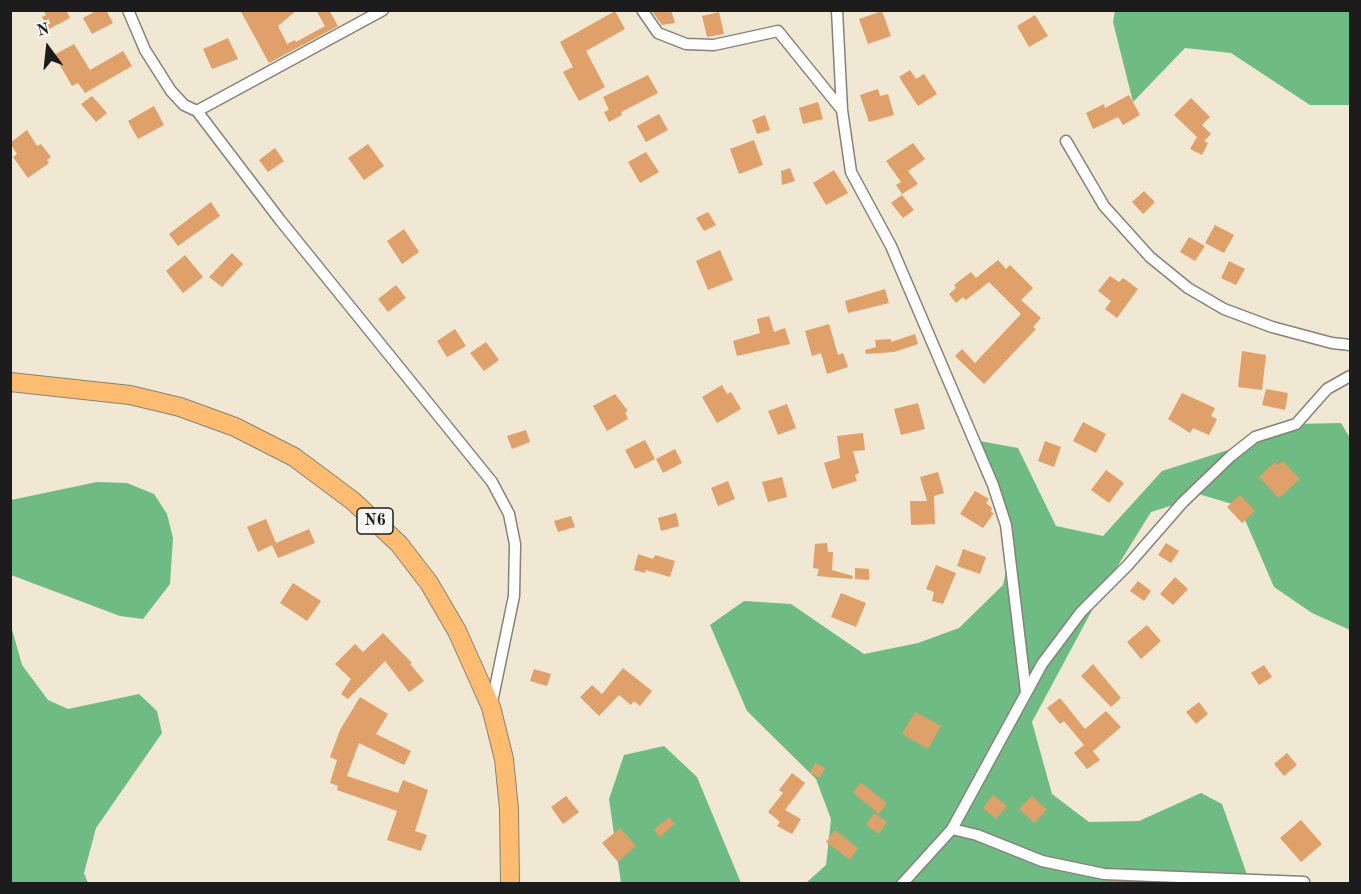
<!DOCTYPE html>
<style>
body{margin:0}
#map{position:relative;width:1361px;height:894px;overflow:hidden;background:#f0e8d2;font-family:"Old Standard TT",serif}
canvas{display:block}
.frame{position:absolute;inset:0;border:12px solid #1c1c1c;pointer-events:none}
.north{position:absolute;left:18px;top:18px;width:60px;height:60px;-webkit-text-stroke:4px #f6f6f2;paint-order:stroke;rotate:345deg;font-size:16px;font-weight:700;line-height:24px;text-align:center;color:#1c1c1c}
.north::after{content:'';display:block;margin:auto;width:21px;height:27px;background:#1c1c1c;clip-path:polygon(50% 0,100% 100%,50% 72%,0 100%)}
</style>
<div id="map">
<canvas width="1361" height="894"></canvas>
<div class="frame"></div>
<div class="north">N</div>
</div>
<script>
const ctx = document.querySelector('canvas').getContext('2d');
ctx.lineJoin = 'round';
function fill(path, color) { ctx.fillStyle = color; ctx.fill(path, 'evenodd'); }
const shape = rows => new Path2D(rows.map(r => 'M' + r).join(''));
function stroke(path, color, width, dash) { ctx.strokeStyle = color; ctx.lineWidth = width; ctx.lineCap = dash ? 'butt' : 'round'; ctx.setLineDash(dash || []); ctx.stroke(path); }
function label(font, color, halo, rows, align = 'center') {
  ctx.font = font + ' "Old Standard TT",serif'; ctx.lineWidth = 4.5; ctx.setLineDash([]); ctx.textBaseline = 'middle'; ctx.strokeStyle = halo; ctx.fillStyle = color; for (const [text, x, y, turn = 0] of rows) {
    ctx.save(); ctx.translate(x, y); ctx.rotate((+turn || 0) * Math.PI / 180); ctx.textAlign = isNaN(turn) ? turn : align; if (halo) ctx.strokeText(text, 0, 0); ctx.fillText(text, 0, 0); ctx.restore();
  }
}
const forest = shape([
 [1115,10,1350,11,1350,105,1310,105,1231,53,1185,48,1133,102,1113,22],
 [1341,423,1350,438,1350,630,1312,613,1274,587,1239,506,1195,493,1183,502,1151,512,1104,588,1032,722,1052,794,1089,822,1139,821,1201,793,1222,804,1250,883,806,883,826,865,831,819,816,779,747,711,710,625,744,601,791,604,864,654,918,643,959,628,1003,585,1010,553,974,440,1018,448,1056,526,1103,536,1162,471,1244,445,1296,424],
 [97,482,127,483,154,494,167,514,173,538,170,584,143,619,120,616,11,575,11,500],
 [10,622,22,665,48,700,68,709,139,694,157,711,162,733,96,828,84,873,88,883,11,883],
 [664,746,697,777,741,883,621,883,609,799,624,755]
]);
const building = shape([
 [43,10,66,10,70,18,49,29,42,17,46,15],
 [98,10,106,10,113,23,92,34,83,18],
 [240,10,297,10,278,26,287,44,295,40,296,42,325,26,316,10,329,10,338,26,269,63],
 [651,10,671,10,675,23,662,25],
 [615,11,625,29,586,51,605,87,579,101,563,72,573,67,560,42],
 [882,11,891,36,868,44,859,19],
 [719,12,724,34,707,37,702,16],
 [1035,15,1048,36,1029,47,1017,26],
 [228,38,238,59,212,69,203,49],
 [74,44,90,70,123,51,132,66,85,93,78,83,72,86,54,55],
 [910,70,916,79,924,74,937,94,918,106,899,77],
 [648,75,658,93,621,112,622,115,609,122,604,112,609,110,603,97],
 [878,89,880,96,888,94,894,115,869,122,860,95],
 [1129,95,1140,115,1123,125,1118,117,1093,129,1086,113,1104,104,1105,108],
 [92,96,107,113,96,122,81,104],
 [1191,98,1210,117,1202,125,1211,134,1204,141,1208,143,1202,155,1190,149,1197,137,1174,115],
 [818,102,823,119,803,124,799,108],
 [154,106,164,125,138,139,128,121],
 [659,114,668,130,646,142,637,126],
 [765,115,770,130,757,134,752,120],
 [27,130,37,146,41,144,51,157,47,160,49,163,28,178,13,157,17,154,10,143],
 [754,140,763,165,739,174,730,149],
 [913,143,925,159,908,171,918,184,902,194,896,185,901,182,886,161],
 [368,144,384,166,364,180,348,158],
 [275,148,284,161,268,172,259,160],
 [646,152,659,172,640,183,628,162],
 [790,168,795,181,782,185,781,171],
 [834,170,848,193,826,205,813,183],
 [1144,191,1155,202,1143,214,1132,202],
 [902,195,914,210,903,218,891,203],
 [211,202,220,216,178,246,169,234],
 [708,212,716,225,704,231,696,218],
 [1215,225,1234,235,1224,253,1205,243],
 [404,229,419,252,402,264,387,241],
 [1189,237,1205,246,1195,261,1180,252],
 [720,250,733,280,708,290,696,261],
 [232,253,243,264,222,287,209,277],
 [185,255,203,277,183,293,166,271],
 [998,260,1006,269,1010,265,1033,288,1021,300,1041,318,1033,327,1036,329,984,384,955,356,962,349,975,363,1021,314,989,282,966,300,963,297,956,303,949,294,956,288,954,285,971,272,976,278],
 [1229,261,1245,269,1236,285,1221,278],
 [1110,276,1119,282,1123,278,1138,289,1117,318,1105,309,1111,301,1098,291],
 [396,285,406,298,388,312,378,299],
 [885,289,889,303,848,313,845,301],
 [769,316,774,332,785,328,790,344,737,356,733,341,760,333,757,319],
 [829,324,838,355,843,353,848,367,827,374,821,353,812,356,805,331],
 [455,329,466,346,447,357,437,341],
 [915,334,918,344,894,352,866,354,865,350,876,347,875,340,891,339,891,342],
 [486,342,499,360,484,371,470,353],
 [1242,351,1266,355,1262,390,1238,387],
 [722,385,727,394,731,392,741,409,717,423,702,397],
 [1266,389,1288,393,1285,410,1262,405],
 [1182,393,1215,408,1211,416,1217,419,1209,435,1193,428,1190,433,1168,419],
 [615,394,628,411,625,412,628,419,607,431,593,406],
 [918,403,925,429,901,435,894,409],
 [787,404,796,428,778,435,768,411],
 [1083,422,1106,434,1096,453,1073,441],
 [526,430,530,442,512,449,507,436],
 [863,433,865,450,853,451,859,473,855,475,857,481,832,489,824,463,840,458,837,436],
 [645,440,655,459,635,469,625,450],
 [1045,441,1061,447,1054,467,1038,461],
 [675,449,682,463,663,473,656,459],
 [1283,461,1300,479,1279,498,1259,477,1275,462,1278,465],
 [1106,470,1124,483,1109,503,1091,490],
 [938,472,944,493,934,496,935,524,911,525,910,501,927,501,920,477],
 [782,477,787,497,768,502,762,482],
 [728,481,735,499,718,506,711,488],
 [975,491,989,499,986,503,992,508,991,512,994,513,983,528,960,514],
 [1240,495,1255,511,1242,523,1227,507],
 [676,513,679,526,661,531,658,518],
 [571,516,575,527,558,532,554,521],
 [266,519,276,543,309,529,315,543,278,558,272,545,258,552,247,527],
 [827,543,828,552,833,552,832,570,853,576,852,579,817,576,819,569,813,568,815,544],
 [1166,543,1179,551,1171,563,1158,555],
 [963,549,986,557,980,574,957,566],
 [638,554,653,559,655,555,675,561,670,577,646,570,645,573,634,570],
 [936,565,956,573,943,604,932,601,934,592,926,589],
 [855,568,869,569,869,580,855,579],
 [1175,577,1188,589,1173,605,1160,594],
 [1138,581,1151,591,1144,601,1130,591],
 [293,583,321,601,307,621,280,603],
 [841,593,866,603,856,627,831,617],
 [1147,625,1161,641,1141,659,1127,642],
 [383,633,412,663,410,664,424,681,409,692,385,661,348,699,341,694,351,679,335,664,355,644,363,652],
 [1093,664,1121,698,1111,707,1081,676],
 [1264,665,1272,677,1259,685,1251,673],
 [623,668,652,691,640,706,634,701,631,705,619,695,599,716,580,697,592,685,602,694],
 [534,669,551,674,547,686,530,681],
 [360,697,388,714,376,734,411,751,404,765,359,743,347,776,398,793,403,780,428,790,415,831,427,835,421,851,387,840,397,811,337,790,338,786,330,783,337,760,330,757,340,730],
 [1060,698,1085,729,1106,711,1121,727,1093,751,1100,760,1087,769,1074,753,1084,745,1064,721,1060,724,1047,708],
 [1199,702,1208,714,1196,724,1186,712],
 [915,712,941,726,928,749,902,734],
 [1287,753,1297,765,1284,776,1274,764],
 [815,763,825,768,820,778,810,773],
 [792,773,805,783,785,810,801,819,792,834,777,826,780,822,768,812,783,793,779,790],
 [861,783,887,803,879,814,853,793],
 [993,795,1007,806,996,819,983,808],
 [566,796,579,812,563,824,551,807],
 [1032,796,1047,810,1034,823,1019,809],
 [874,813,887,822,879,834,866,825],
 [669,817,675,824,660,837,654,830],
 [1301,820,1322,844,1301,862,1280,838],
 [620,828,636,846,618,862,602,843],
 [835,830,858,848,850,860,826,842]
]);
const street = shape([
 [128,10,145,50,171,91,184,105,197,111,280,220,492,482,509,514,515,544,514,596,491,707],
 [642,10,658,33,686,44,714,45,778,31,842,110],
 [837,10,842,110,851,172,891,246,993,485,1006,525,1026,692],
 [197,111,383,10],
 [1066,141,1104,206,1150,257,1188,288,1224,309,1272,327,1332,343,1350,345],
 [952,829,977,835,1042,861,1104,874,1304,882],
 [902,884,952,829,1042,664,1081,612,1128,565,1183,502,1231,456,1255,437,1296,424,1327,389,1350,376]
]);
const highway = shape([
 [10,382,130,395,180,407,235,427,294,457,353,501,399,544,429,583,457,631,491,707,504,759,509,809,510,884]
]);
const shields = [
 [375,521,36]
];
const shieldNames = [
 ["N6",375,521]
];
fill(forest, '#6ebb84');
fill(building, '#dfa069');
stroke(street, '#868277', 13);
stroke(highway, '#868277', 20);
stroke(street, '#fff', 10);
stroke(highway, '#fdbc70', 18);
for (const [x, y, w] of shields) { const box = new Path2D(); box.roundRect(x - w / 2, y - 13, w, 26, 4.5); ctx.fillStyle = '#f6f6f2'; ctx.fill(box); stroke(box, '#1c1c1c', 1.5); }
label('bold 16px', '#1c1c1c', null, shieldNames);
</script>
